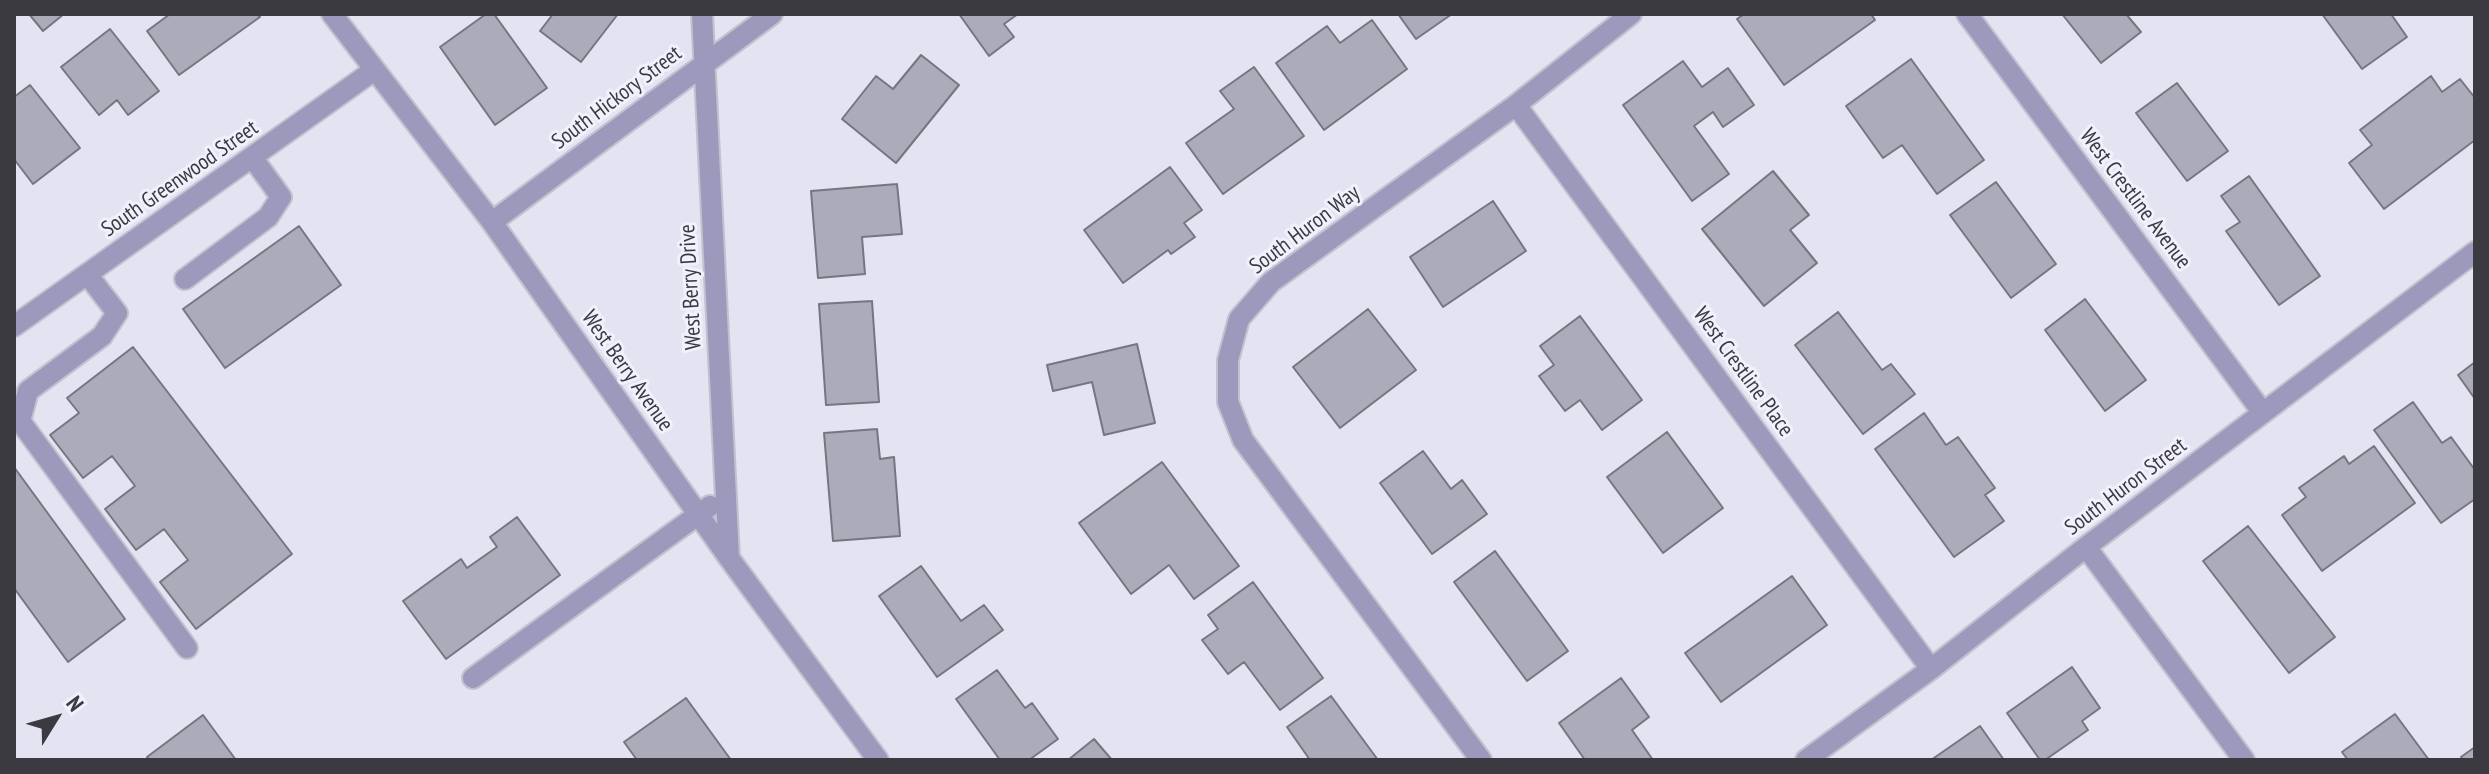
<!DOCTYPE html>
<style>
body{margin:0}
#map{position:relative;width:2489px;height:774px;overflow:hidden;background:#e4e3f2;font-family:"PT Sans Narrow",sans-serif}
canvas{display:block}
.frame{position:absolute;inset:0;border:16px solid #3b3a40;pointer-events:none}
.north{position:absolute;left:16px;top:678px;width:80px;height:80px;-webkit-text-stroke:6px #f1f0fd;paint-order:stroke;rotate:53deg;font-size:22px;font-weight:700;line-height:32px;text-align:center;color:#3b3a40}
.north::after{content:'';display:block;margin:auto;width:28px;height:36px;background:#3b3a40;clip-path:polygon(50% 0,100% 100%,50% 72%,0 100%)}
</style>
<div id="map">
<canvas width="2489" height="774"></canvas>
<div class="frame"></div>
<div class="north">N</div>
</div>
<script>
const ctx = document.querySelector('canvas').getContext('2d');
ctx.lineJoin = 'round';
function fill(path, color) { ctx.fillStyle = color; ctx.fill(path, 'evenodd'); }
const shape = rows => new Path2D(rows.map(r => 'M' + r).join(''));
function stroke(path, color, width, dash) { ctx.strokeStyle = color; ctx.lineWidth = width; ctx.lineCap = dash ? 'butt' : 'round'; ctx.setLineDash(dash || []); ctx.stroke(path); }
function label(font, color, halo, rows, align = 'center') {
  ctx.font = font + ' "PT Sans Narrow",sans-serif'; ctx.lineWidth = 6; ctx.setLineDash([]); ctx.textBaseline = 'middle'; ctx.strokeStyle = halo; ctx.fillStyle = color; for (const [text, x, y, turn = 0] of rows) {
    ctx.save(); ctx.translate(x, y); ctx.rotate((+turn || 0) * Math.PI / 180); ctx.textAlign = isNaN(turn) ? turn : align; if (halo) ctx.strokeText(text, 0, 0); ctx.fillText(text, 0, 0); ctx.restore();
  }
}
const building = shape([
 [29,14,64,14,43,31,29,14],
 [170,14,257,14,260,17,179,75,147,31,170,14],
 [486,14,494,14,547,88,495,125,440,47,486,14],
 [553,14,618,14,581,62,540,31,553,14],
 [959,14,1018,14,1004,24,1014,37,989,56,959,14],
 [1398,14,1452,14,1416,39,1398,14],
 [1744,14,1871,14,1875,20,1784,85,1737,19,1744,14],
 [2062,14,2126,14,2141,32,2101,63,2062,14],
 [2322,14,2391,14,2407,37,2362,69,2322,14],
 [1372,20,1407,69,1324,130,1276,63,1327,26,1340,43,1372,20],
 [110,29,159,91,128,115,117,100,99,115,61,67,110,29],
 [921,55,959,85,896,163,842,119,876,76,893,89,921,55],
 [1911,59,1984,160,1937,194,1902,145,1883,158,1846,106,1911,59],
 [1683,61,1702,87,1728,68,1754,105,1723,127,1713,112,1694,126,1729,174,1692,201,1623,105,1683,61],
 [1254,67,1304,136,1223,194,1186,143,1234,109,1220,91,1254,67],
 [2431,76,2442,92,2460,79,2475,98,2475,140,2384,209,2349,163,2372,145,2360,130,2431,76],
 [2177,83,2228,151,2187,181,2136,113,2177,83],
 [30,85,80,148,33,184,14,159,14,97,30,85],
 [1170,167,1202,210,1184,223,1195,237,1171,254,1168,250,1123,283,1084,230,1170,167],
 [1773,171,1809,215,1790,230,1817,263,1764,306,1702,229,1773,171],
 [2249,176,2320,276,2279,305,2226,231,2240,222,2221,196,2249,176],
 [1996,182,2056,264,2011,298,1950,215,1996,182],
 [897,184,902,234,862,237,865,274,818,278,811,191,897,184],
 [1493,201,1526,251,1443,307,1410,257,1493,201],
 [299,226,341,285,225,368,183,309,299,226],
 [2085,299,2146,380,2105,411,2045,330,2085,299],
 [872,301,879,402,826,405,819,304,872,301],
 [1368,309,1416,370,1340,428,1293,367,1368,309],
 [1838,312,1882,370,1891,364,1915,394,1863,434,1795,345,1838,312],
 [1580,316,1642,400,1602,430,1580,400,1565,411,1539,376,1554,365,1540,346,1580,316],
 [1137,344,1155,423,1104,435,1092,382,1053,391,1047,365,1137,344],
 [133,347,292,554,196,629,160,582,188,560,164,529,136,550,105,509,135,486,112,456,83,478,50,435,79,413,67,398,133,347],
 [2475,362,2475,399,2458,375,2475,362],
 [2413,402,2442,443,2451,437,2475,470,2475,499,2441,523,2374,430,2413,402],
 [1924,413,1946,445,1958,437,1995,488,1985,495,2004,521,1954,557,1875,449,1924,413],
 [877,429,880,459,894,457,900,536,833,541,824,433,877,429],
 [1667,432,1723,508,1663,553,1607,477,1667,432],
 [2374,446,2415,503,2322,571,2282,515,2306,497,2299,488,2344,456,2349,464,2374,446],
 [1423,451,1451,489,1462,480,1487,514,1432,554,1380,483,1423,451],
 [1162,462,1239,566,1194,599,1169,565,1131,594,1079,523,1162,462],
 [14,467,125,619,68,662,14,588,14,467],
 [517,517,560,575,446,659,403,601,461,559,467,568,497,547,490,537,517,517],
 [2248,526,2335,637,2289,673,2203,561,2248,526],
 [1495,551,1568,651,1527,681,1454,582,1495,551],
 [921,566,961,621,984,605,1003,630,937,677,879,596,921,566],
 [1792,576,1827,625,1721,702,1685,653,1792,576],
 [1253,582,1323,678,1280,710,1244,662,1228,674,1202,640,1218,629,1208,615,1253,582],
 [2072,667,2100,708,2082,721,2088,730,2045,760,2040,760,2007,713,2072,667],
 [997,670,1025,708,1032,703,1058,739,1029,760,1000,760,956,699,997,670],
 [1621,678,1649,717,1632,730,1653,760,1585,760,1559,723,1621,678],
 [1331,696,1378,760,1310,760,1287,727,1331,696],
 [686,698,731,760,637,760,624,742,686,698],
 [2395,714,2429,760,2348,760,2342,752,2395,714],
 [203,715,236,760,150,760,147,757,203,715],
 [1980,726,2004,760,1931,760,1980,726],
 [1094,739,1112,760,1068,760,1094,739],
 [2475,747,2475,760,2463,760,2461,757,2475,747]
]);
const minor = shape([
 [332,14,492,222,729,558,878,760],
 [702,14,729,558],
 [1967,14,2263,413],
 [1516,105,1931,669],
 [492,222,772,14],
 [87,274,117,313,102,336,28,391,20,421,187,648],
 [185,279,268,217,281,197,252,157],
 [14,326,373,71],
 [2086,547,2244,760],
 [473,678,710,506],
 [1481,760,1243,440,1228,402,1228,360,1239,319,1271,282,1516,105,1631,14],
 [1806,760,1931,669,2086,547,2475,252]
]);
const streetNames = [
 ["South Hickory Street",617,98,-37],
 ["South Greenwood Street",180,179,-35],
 ["West Crestline Avenue",2135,199,53],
 ["South Huron Way",1305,230,-37],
 ["West Berry Drive",691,287,-93],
 ["West Berry Avenue",627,371,55],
 ["West Crestline Place",1743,372,54],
 ["South Huron Street",2126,487,-37]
];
fill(building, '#acabb9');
stroke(building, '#767582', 2);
stroke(minor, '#c2c1ce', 24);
stroke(minor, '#9d99bd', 20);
label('22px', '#3b3a40', '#f1f0fd', streetNames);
</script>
